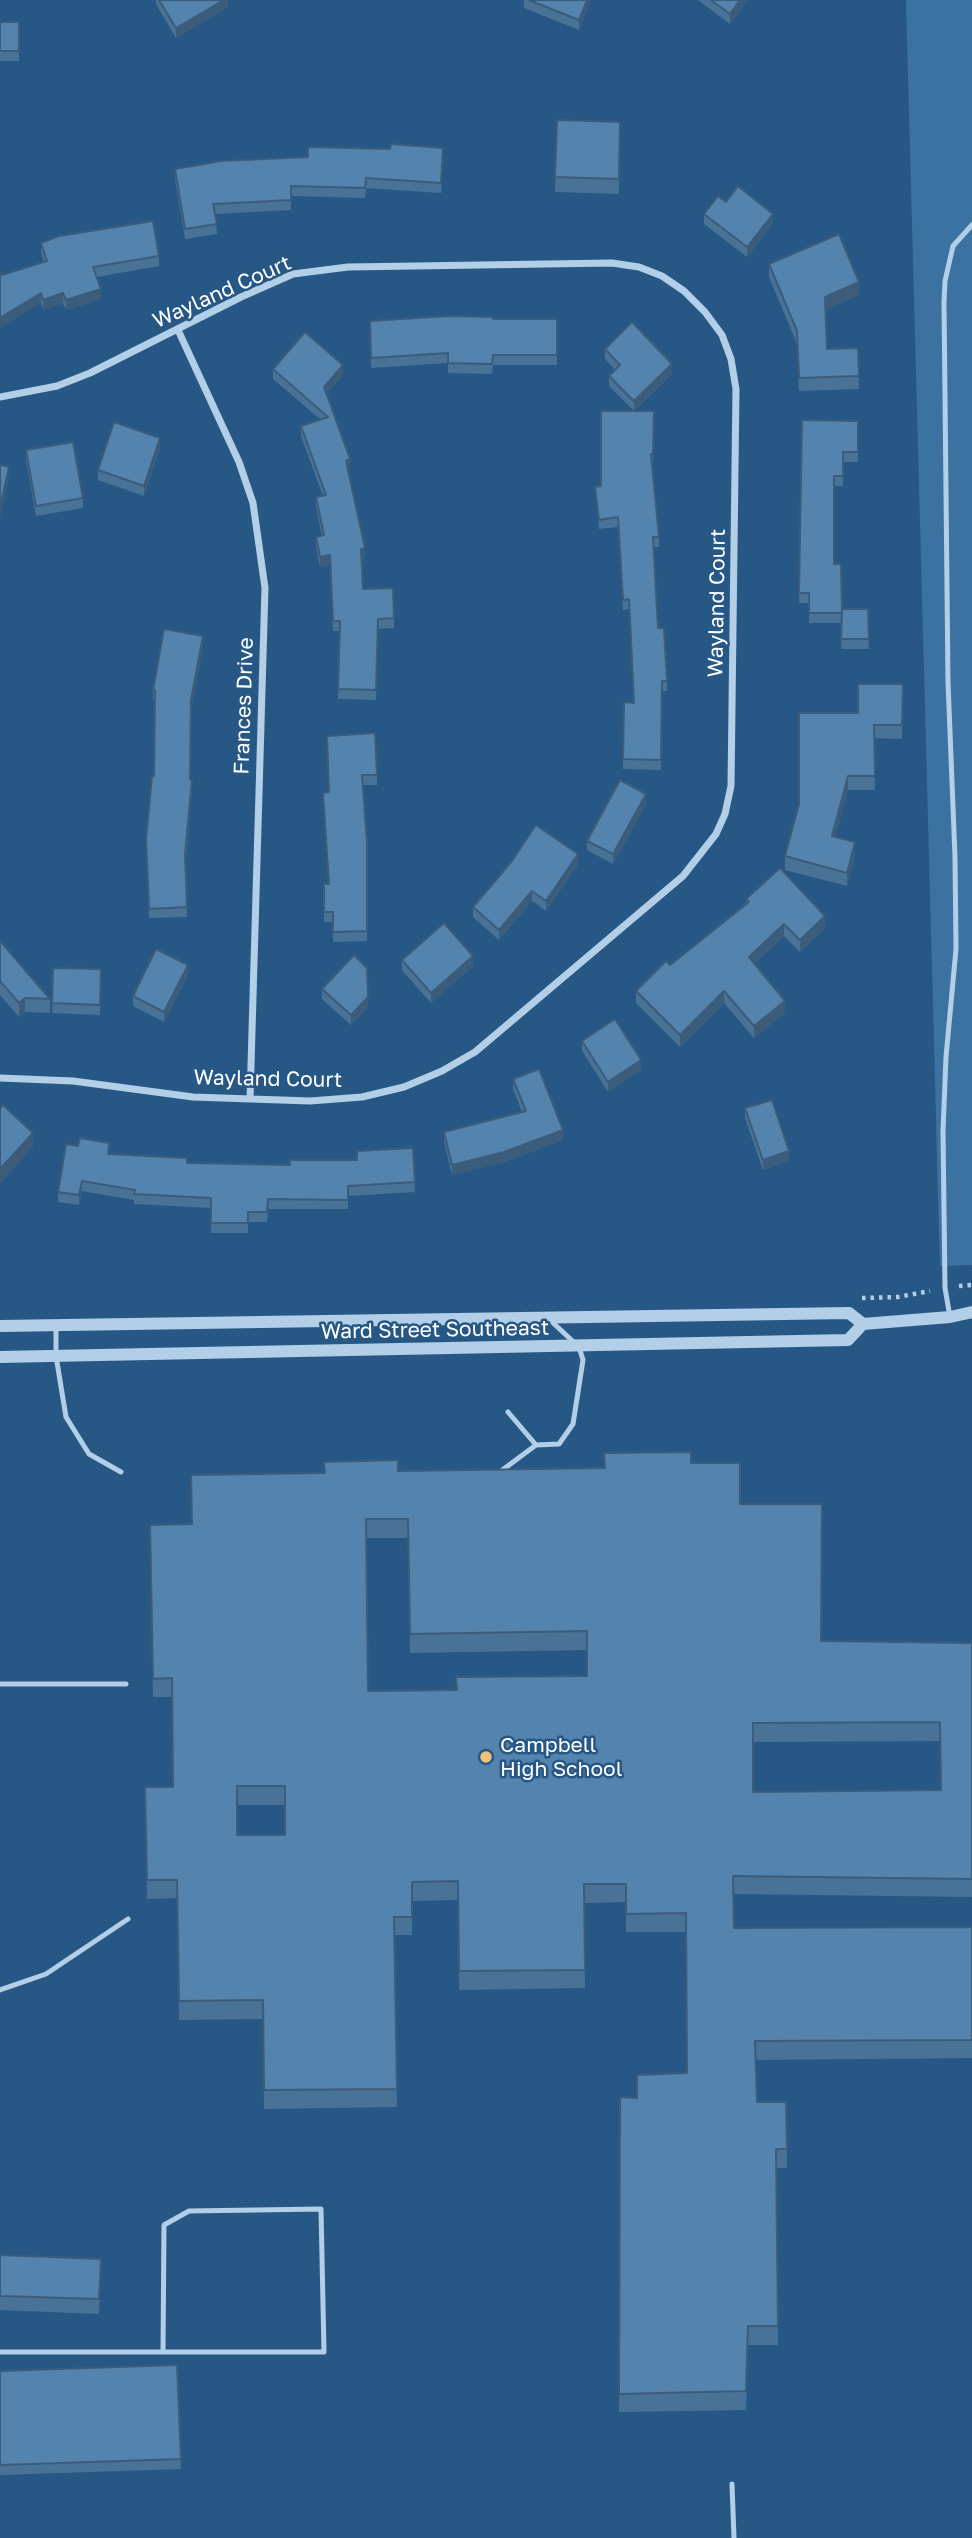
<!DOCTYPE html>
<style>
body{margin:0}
canvas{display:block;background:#275885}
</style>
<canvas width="972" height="2538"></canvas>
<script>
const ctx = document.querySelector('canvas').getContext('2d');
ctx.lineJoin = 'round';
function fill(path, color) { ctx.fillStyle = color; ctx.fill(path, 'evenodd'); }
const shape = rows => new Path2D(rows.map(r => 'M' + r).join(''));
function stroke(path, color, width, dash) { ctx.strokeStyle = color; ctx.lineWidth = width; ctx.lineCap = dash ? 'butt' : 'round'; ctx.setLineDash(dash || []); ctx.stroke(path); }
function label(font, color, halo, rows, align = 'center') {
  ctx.font = font + ' "Golos Text",sans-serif'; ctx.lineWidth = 5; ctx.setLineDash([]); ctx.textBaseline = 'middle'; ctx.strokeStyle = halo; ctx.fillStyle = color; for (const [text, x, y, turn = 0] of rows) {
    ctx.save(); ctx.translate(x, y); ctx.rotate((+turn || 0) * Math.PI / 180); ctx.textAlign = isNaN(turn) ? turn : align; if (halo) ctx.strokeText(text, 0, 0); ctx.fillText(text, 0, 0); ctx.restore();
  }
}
const green = shape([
 [906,0,972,0,972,1265,940,1266]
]);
const path = shape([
 [959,1286,972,1285],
 [862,1298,898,1297,930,1291]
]);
const service = shape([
 [950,1317,945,1288,943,1131,946,1057,956,949,955,857,948,682,944,302,945,281,953,246,972,225],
 [56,1326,56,1356,66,1417,89,1454,121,1472],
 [508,1412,536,1445],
 [501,1471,536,1445,559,1444,573,1424,583,1360,579,1347,551,1321],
 [0,1684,126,1684],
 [0,1990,46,1974,128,1919],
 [0,2352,324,2352,321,2209,189,2211,164,2225,163,2352],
 [732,2484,734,2538]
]);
const minor = shape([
 [178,330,239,462,253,503,265,588,250,1099],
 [0,397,57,386,90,373,241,297,293,274,348,267,612,263,639,267,662,276,684,291,705,312,722,335,731,359,736,389,731,786,725,814,716,834,683,876,475,1052,442,1071,404,1087,362,1097,310,1101,193,1097,73,1081,0,1078]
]);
const tertiary = shape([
 [0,1326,849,1313,863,1324],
 [0,1357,848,1340,863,1324,950,1317,972,1312]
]);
const wall = shape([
 [156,0,228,0,228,7,176,38,156,4],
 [524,0,591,0,579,30,524,8],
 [698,0,748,0,730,24],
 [0,22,19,22,19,61,0,61],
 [557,120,620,122,619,194,555,192],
 [443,158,441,193,366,188,365,198,291,196,291,210,215,214,217,234,185,239,175,179,175,169],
 [726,202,773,223,747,257,704,224,704,214],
 [41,243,159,256,159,266,97,277,101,299,66,310,63,303,43,310,41,303,2,275,44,262,41,253],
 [769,264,859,295,825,310,827,349,858,348,859,389,799,391,797,344,769,277],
 [557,319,557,365,493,365,492,374,448,373,448,363,371,368,370,321],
 [605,349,672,374,634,411,654,411,653,464,652,464,659,537,659,547,653,547,658,628,667,681,667,691,662,691,661,770,623,769,624,702,634,703,629,609,623,610,618,527,599,529,595,487,601,486,634,411,609,386,609,376,615,370,605,359],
 [273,369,343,375,326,394,350,469,348,470,365,558,362,559,363,589,393,588,394,628,378,629,376,700,338,699,340,631,333,631,330,565,320,567,316,547,316,537,322,536,316,507,316,497,323,496,301,436,301,426,320,419,273,379],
 [802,420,858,421,858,462,843,462,843,486,834,486,834,564,842,615,868,609,869,649,841,649,842,623,809,623,809,603,799,603],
 [160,448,144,496,98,480,98,470],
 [26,450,83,498,83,508,36,516,26,460],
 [203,646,191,710,190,779,192,790,186,861,187,917,149,918,146,840,154,776,155,700,153,700,153,690],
 [903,684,902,739,874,738,875,790,848,790,835,837,855,856,847,886,785,870,785,856,799,804,858,713],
 [327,746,377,775,377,785,363,785,367,843,367,941,333,942,333,922,324,922,324,884,329,884,323,802,323,793,329,792],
 [646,804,613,864,587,850,587,841],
 [578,864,546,911,532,901,499,940,473,917,473,907],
 [746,899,825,928,800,952,784,936,754,964,785,1013,754,1038,724,1003,680,1047,636,1003,636,991,670,965,746,903],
 [0,941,50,999,50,1013,25,1012,19,1017,0,995],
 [402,960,473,966,431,1003,402,970],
 [53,968,101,969,100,1015,52,1013],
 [188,975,164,1022,133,1006,133,996],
 [322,989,368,1007,351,1025,322,999],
 [582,1041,641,1070,608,1092,582,1051],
 [513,1079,563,1140,504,1162,452,1175,444,1142,444,1132,522,1112,513,1089],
 [745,1108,789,1161,763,1170,745,1118],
 [78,1146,109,1154,187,1163,290,1165,357,1160,413,1148,415,1192,348,1196,348,1209,268,1209,267,1222,248,1222,248,1233,211,1233,211,1208,134,1204,134,1200,82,1191,79,1205,58,1202,58,1192],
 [691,1463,740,1504,821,1641,972,1643,972,1897,733,1894,734,1928,972,1927,972,2058,756,2060,757,2102,787,2149,787,2168,776,2168,778,2345,748,2345,746,2410,619,2412,620,2097,637,2098,687,2073,686,1932,626,1932,626,1902,584,1903,585,1988,459,1990,458,1900,412,1901,412,1935,395,1935,397,2107,264,2109,263,2019,179,2020,177,1898,147,1899,145,1787,173,1787,172,1697,153,1697,150,1525,192,1524,398,1471,605,1468],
 [366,1538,408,1538,410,1653,587,1650,587,1676,456,1690,368,1691],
 [940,1741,941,1790,753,1792,753,1742],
 [237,1805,285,1805,285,1835,237,1835],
 [0,2255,101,2273,99,2314,0,2310],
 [177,2365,181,2469,0,2475,0,2371]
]);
const shadedWall = shape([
 [224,0,228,0,228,7,176,38,176,28],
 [587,0,591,0,579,30,579,20],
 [740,0,748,0,730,24,730,14],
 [773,214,773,223,747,257,747,247],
 [859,282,859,295,825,310,825,297],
 [101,289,101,299,66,310,66,300],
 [41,293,41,303,0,328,0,318],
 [63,293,63,303,43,310,43,300],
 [672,364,672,374,634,411,634,401],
 [343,365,343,375,324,397,324,387],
 [160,438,160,448,144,496,144,486],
 [350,459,350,469,346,471,346,461],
 [9,467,9,477,0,518,0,508],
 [365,548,365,558,361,559,361,549],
 [330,555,330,565,320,567,320,557],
 [203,636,203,646,191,710,191,700],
 [848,776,848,790,832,850,832,836],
 [192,780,192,790,185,864,185,854],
 [646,794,646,804,613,864,613,854],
 [855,842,855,856,847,886,847,873],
 [578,854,578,864,546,911,546,901],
 [532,891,532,901,499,940,499,930],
 [825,916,825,928,800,952,800,940],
 [784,924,784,936,749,969,749,957],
 [473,956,473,966,431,1003,431,993],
 [188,965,188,975,164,1022,164,1012],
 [724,991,724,1003,680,1047,680,1035],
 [368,997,368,1007,351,1025,351,1015],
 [25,998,25,1012,19,1017,19,1003],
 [785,1001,785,1013,754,1038,754,1026],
 [641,1060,641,1070,608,1092,608,1082],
 [563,1130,563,1140,504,1162,452,1175,452,1165],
 [33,1133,33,1147,0,1184,0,1169],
 [789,1151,789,1161,763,1170,763,1160],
 [82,1181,82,1191,79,1205,79,1195]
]);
const building = shape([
 [159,0,224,0,176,28,159,0],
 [529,0,587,0,579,20,529,0],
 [711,0,740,0,730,14,711,0],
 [0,22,19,22,19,51,0,51,0,22],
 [557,120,620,122,619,179,555,177,557,120],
 [391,144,443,148,441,183,366,178,365,188,291,186,291,200,213,204,217,224,185,229,175,169,221,161,308,157,308,147,390,149,391,144],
 [738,186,773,214,747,247,704,214,718,196,726,202,738,186],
 [153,221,159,256,93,267,101,289,66,300,63,293,43,300,41,293,0,318,0,272,2,275,47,261,41,243,59,236,153,221],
 [839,234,859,282,825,297,827,349,858,348,859,376,799,378,797,331,769,264,839,234],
 [449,316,493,317,493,319,557,319,557,355,493,355,492,364,448,363,448,353,371,358,370,321,449,316],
 [632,322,672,364,634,401,609,376,620,365,605,349,632,322],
 [305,332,343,365,324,387,350,459,346,461,365,548,361,549,363,589,393,588,394,618,378,619,376,690,338,689,340,621,333,621,330,555,320,557,316,537,324,535,316,497,326,495,301,426,328,417,273,369,305,332],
 [601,411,654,411,653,454,651,454,659,537,653,537,658,628,664,628,667,681,662,681,661,760,623,759,624,702,634,703,629,599,623,600,618,517,599,520,595,487,601,486,601,411],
 [802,420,858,421,858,452,843,452,843,476,834,476,834,564,841,564,842,613,809,613,809,593,799,593,802,420],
 [114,422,160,438,144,486,98,470,114,422],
 [73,442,83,498,36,506,26,450,73,442],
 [0,465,9,467,0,508,0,465],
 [842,609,868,609,869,639,841,639,842,609],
 [164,629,203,636,191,700,190,779,192,780,185,854,187,907,149,909,146,840,152,776,154,776,155,690,153,690,164,629],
 [858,684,903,684,902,725,874,725,875,776,848,776,832,836,855,842,847,873,785,856,799,804,799,713,858,713,858,684],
 [375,733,377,775,362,775,367,843,367,931,333,932,333,912,324,912,324,884,329,884,323,793,329,792,327,736,375,733],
 [620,780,646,794,613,854,587,841,620,780],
 [536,825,578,854,546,901,532,891,499,930,473,907,512,861,536,825],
 [780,868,825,916,800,940,784,924,749,957,785,1001,754,1026,724,991,680,1035,636,991,666,961,670,965,749,902,746,899,780,868],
 [444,923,473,956,431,993,402,960,444,923],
 [0,941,50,999,25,998,19,1003,0,981,0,941],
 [156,949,188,965,164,1012,133,996,156,949],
 [354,955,367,968,368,997,351,1015,322,989,354,955],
 [53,968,101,969,100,1005,52,1003,53,968],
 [615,1019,641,1060,608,1082,582,1041,615,1019],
 [539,1069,563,1130,504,1152,452,1165,444,1132,526,1111,513,1079,539,1069],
 [772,1100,789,1151,763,1160,745,1108,772,1100],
 [3,1105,33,1133,0,1169,0,1109,3,1105],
 [80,1138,109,1143,108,1154,187,1158,187,1163,290,1165,290,1160,357,1160,357,1151,413,1148,415,1182,348,1186,348,1200,268,1199,267,1212,248,1212,248,1223,211,1223,211,1198,134,1194,135,1190,82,1181,79,1195,58,1192,66,1144,78,1146,80,1138],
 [691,1452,691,1463,740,1463,740,1504,822,1504,821,1641,972,1643,972,1879,733,1876,734,1928,972,1927,972,2040,755,2041,757,2102,786,2102,787,2149,776,2149,778,2326,748,2326,746,2391,619,2394,620,2097,637,2098,637,2075,687,2073,686,1913,626,1914,626,1884,584,1884,585,1970,459,1971,458,1881,412,1882,412,1917,394,1917,397,2089,264,2090,263,2000,179,2001,177,1880,147,1880,145,1787,173,1787,172,1678,153,1679,150,1525,192,1524,191,1475,325,1473,324,1462,398,1460,398,1471,605,1468,604,1453,691,1452],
 [366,1519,408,1519,410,1634,587,1631,587,1676,456,1677,457,1690,368,1691,366,1519],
 [940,1722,941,1790,753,1792,753,1723,940,1722],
 [237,1786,285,1786,285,1835,237,1835,237,1786],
 [0,2255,101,2259,99,2299,0,2296,0,2255],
 [177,2365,181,2459,0,2465,0,2371,177,2365]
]);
const markers = [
 [486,1757,7,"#efc278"]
];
const streetNames = [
 ["Wayland Court",222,292,-24],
 ["Wayland Court",717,603,-89],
 ["Frances Drive",244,706,-88],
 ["Wayland Court",268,1079,1],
 ["Ward Street Southeast",435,1330,-1]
];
const poiNames = [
 ["Campbell",500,1745],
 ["High School",500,1769]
];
fill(green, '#3c72a1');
stroke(path, '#b2cfe7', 4.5, [3.5, 5]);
stroke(service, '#b2cfe7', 5);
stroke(minor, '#b2cfe7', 7);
stroke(tertiary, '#b2cfe7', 12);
fill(wall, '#487296');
fill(shadedWall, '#3b5c7a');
fill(building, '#5484ae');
stroke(building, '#3b5c7a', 2);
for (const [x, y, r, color] of markers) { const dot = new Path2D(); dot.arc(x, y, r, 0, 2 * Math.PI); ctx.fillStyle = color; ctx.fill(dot); stroke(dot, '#275885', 2.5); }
label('21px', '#fff', '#275885', streetNames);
label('21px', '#fff', '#275885', poiNames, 'left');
</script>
